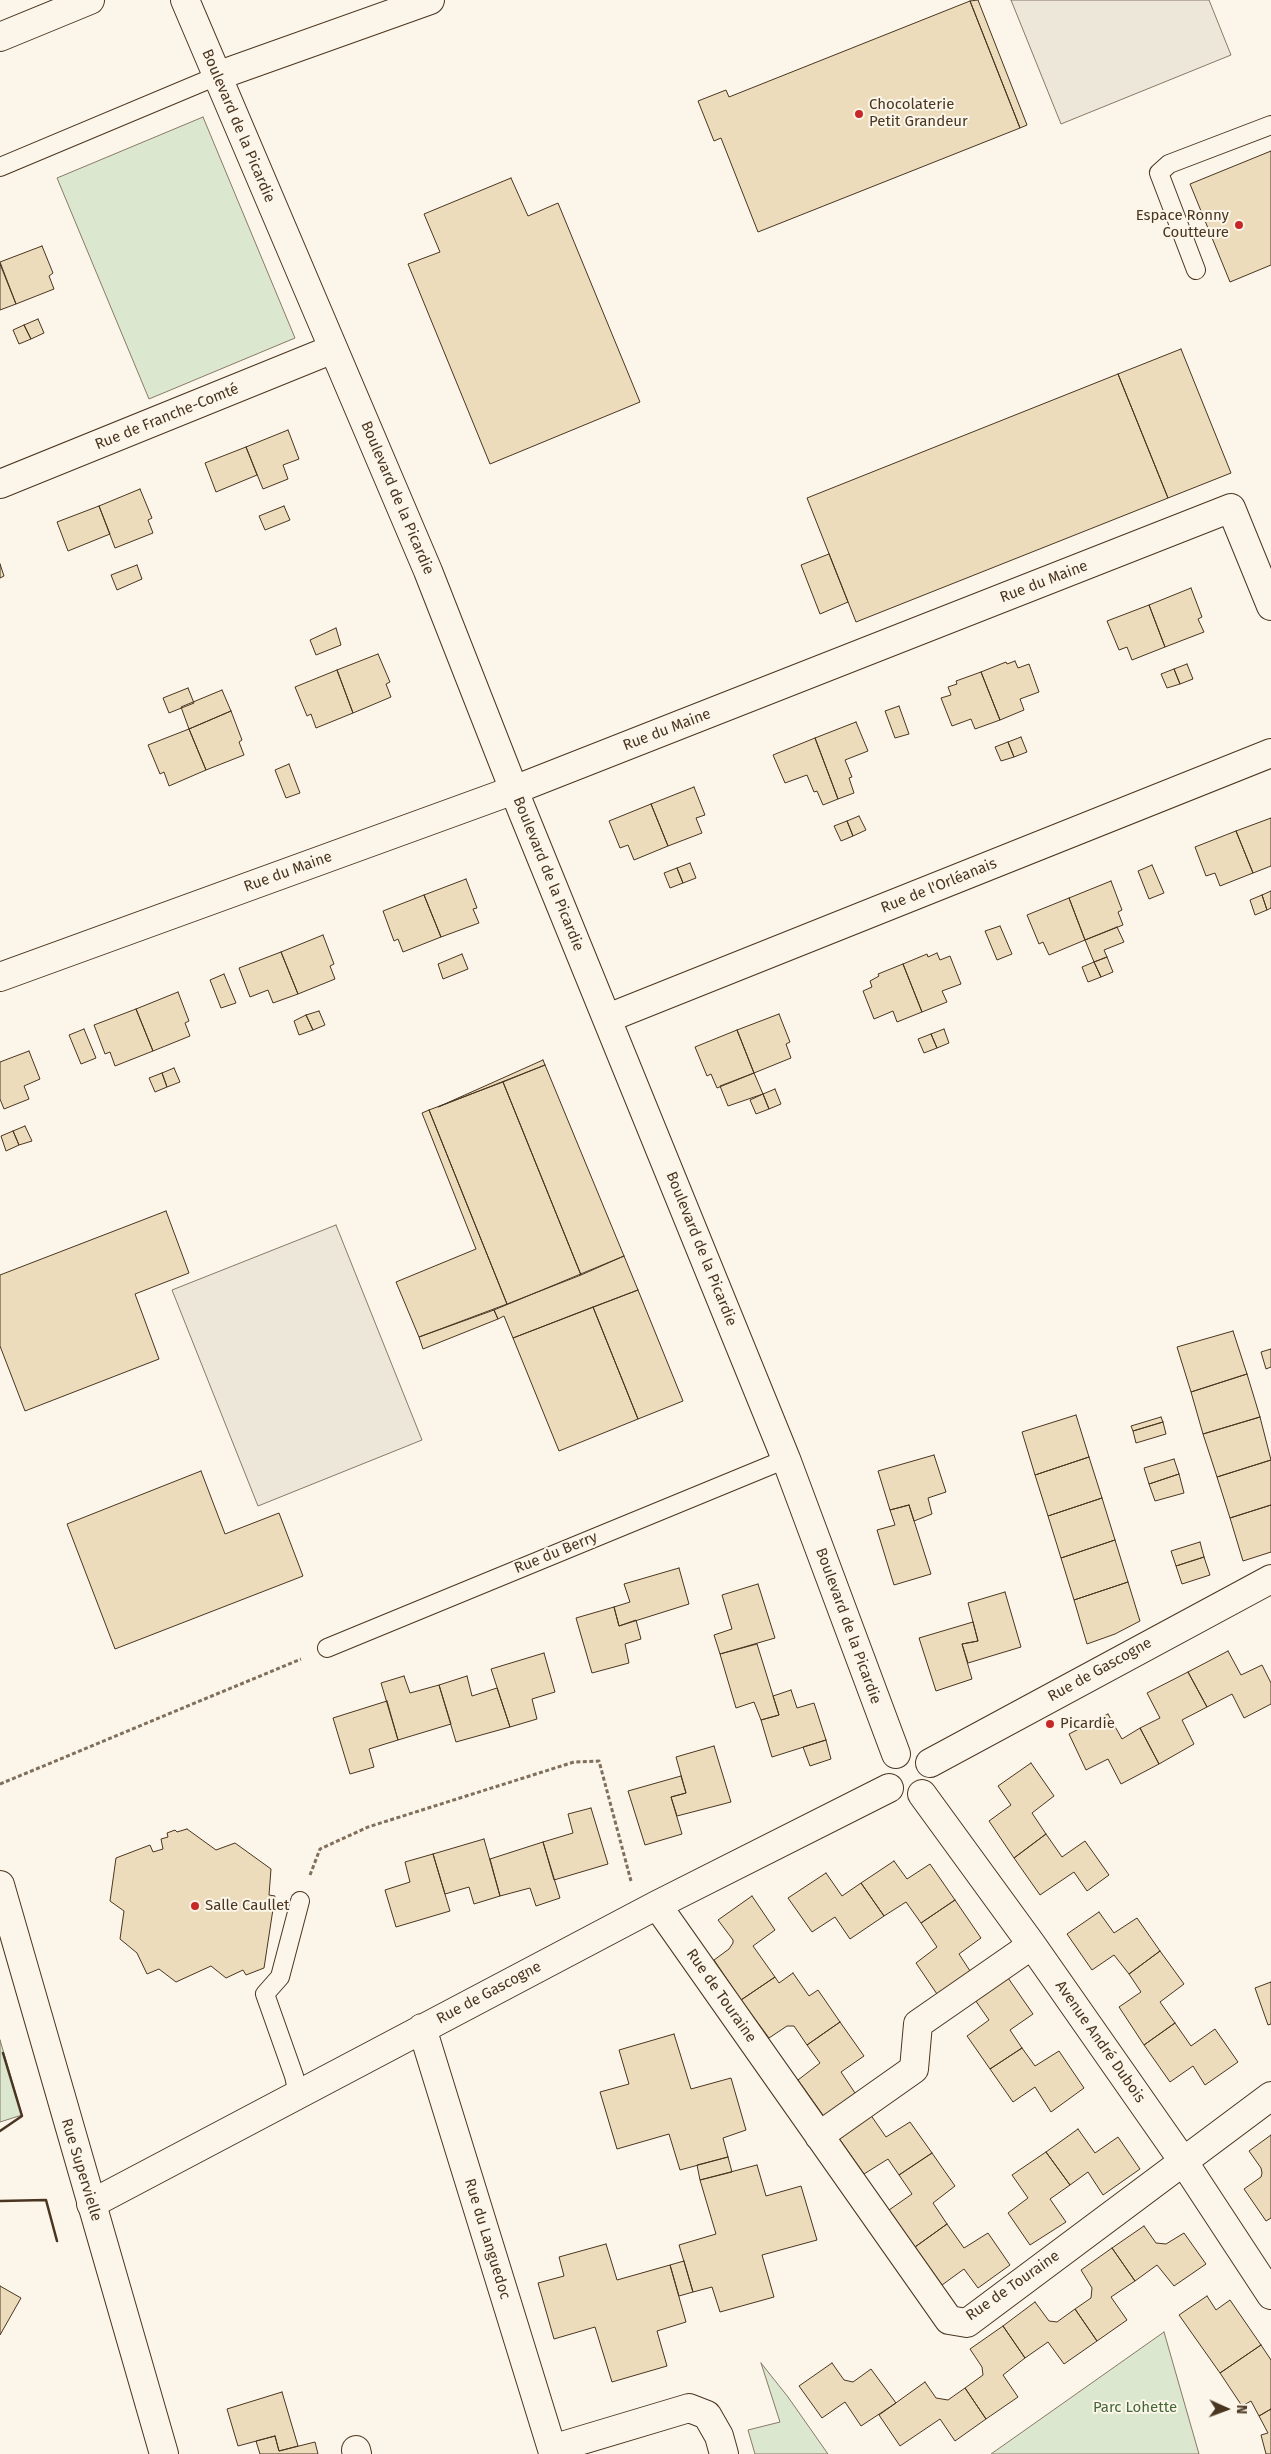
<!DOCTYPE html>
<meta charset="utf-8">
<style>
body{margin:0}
#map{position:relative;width:1271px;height:2454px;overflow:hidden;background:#fbf6e9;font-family:"Fira Sans",sans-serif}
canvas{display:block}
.north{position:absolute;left:1201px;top:2384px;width:50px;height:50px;-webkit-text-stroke:4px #fbf6e9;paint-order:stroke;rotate:92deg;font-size:14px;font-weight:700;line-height:20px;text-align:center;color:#4a3520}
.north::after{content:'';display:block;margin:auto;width:18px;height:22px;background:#4a3520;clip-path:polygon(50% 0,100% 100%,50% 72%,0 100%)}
</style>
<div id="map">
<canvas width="1271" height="2454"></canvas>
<div class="north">N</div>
</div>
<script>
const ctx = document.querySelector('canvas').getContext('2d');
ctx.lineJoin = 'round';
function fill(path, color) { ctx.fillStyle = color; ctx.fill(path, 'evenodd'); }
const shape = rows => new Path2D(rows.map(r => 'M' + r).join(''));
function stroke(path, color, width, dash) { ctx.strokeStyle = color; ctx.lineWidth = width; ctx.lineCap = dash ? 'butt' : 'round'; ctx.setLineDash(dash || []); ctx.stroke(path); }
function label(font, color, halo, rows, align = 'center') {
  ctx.font = font + ' "Fira Sans",sans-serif'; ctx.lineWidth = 4; ctx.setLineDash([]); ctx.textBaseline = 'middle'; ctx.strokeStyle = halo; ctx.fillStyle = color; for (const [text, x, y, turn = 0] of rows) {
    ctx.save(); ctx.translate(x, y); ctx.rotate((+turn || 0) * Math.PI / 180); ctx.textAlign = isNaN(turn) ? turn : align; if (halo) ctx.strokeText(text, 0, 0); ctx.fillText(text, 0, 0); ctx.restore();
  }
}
const green = shape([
 [203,117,295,338,149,399,57,178,203,117],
 [0,2040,22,2115,0,2122,0,2040],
 [1164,2332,1199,2454,991,2454,1164,2332],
 [761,2363,788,2397,828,2454,755,2454,748,2430,780,2422,761,2363]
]);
const parking = shape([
 [1011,0,1209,0,1231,55,1061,124,1011,0],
 [336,1225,422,1440,258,1506,172,1290,336,1225]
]);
const building = shape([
 [978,0,1027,125,1020,128,970,1,978,0],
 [970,1,1020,128,758,232,721,138,714,141,698,101,726,90,729,97,970,1],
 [1271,151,1271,265,1230,282,1190,184,1271,151],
 [511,178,528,216,558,203,640,402,490,464,408,264,440,252,424,214,511,178],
 [42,246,53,273,49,276,54,289,16,304,0,262,42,246],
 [0,264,16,304,0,310,0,264],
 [38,319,44,333,31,339,24,325,38,319],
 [24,325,31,339,19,344,13,330,24,325],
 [1181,349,1231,473,1168,498,1118,374,1181,349],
 [1118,374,1168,498,856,622,807,498,1118,374],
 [288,430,299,459,283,465,288,479,263,489,246,447,288,430],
 [246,447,257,475,216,492,205,463,246,447],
 [140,489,152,518,148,520,153,533,115,548,99,506,140,489],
 [99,506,110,534,68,551,57,522,99,506],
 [284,506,290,520,265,530,259,516,284,506],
 [829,554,848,602,820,614,801,565,829,554],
 [0,564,4,576,0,578,0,564],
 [137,565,142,579,117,590,111,575,137,565],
 [1191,588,1202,617,1198,619,1204,632,1165,647,1149,605,1191,588],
 [1149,605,1165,647,1132,660,1127,647,1119,650,1107,621,1149,605],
 [336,628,341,645,316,655,310,640,336,628],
 [378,654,390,682,386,684,391,697,353,713,337,670,378,654],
 [1015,661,1018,668,1029,664,1039,692,1020,699,1024,710,1000,720,981,672,1006,662,1007,664,1015,661],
 [1187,664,1193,679,1180,684,1174,669,1187,664],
 [1174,669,1180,684,1167,688,1161,674,1174,669],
 [337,670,353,713,316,728,311,714,307,716,295,687,337,670],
 [981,672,1000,720,975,729,971,719,952,726,941,698,951,695,948,687,957,684,956,681,981,672],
 [188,688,194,703,169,713,163,698,188,688],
 [222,690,231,711,189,729,181,707,222,690],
 [899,706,909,734,895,738,885,711,899,706],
 [231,711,242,740,239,742,244,755,206,770,189,729,231,711],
 [856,722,868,751,845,760,852,777,849,778,854,793,838,799,815,738,856,722],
 [189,729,206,770,169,786,164,772,160,774,148,745,189,729],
 [1021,737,1027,752,1014,757,1008,742,1021,737],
 [815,738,838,799,823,805,817,791,814,792,807,775,785,783,773,755,815,738],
 [1008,742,1014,757,1001,761,995,747,1008,742],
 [289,764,300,793,286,798,275,770,289,764],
 [694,787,705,815,696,818,702,833,668,846,651,804,694,787],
 [651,804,668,846,634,860,628,845,620,848,609,821,651,804],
 [859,816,866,830,853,836,847,821,859,816],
 [1271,818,1271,866,1253,873,1236,831,1271,818],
 [847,821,853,836,841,841,834,826,847,821],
 [1236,831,1253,873,1220,886,1215,873,1206,876,1195,847,1236,831],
 [690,863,696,878,683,883,677,868,690,863],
 [1152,865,1164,893,1149,899,1138,871,1152,865],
 [677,868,683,883,670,888,664,873,677,868],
 [466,879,477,908,473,909,479,923,441,937,424,895,466,879],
 [1111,881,1122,910,1118,912,1123,925,1085,940,1069,898,1111,881],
 [1271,891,1271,908,1267,910,1262,895,1271,891],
 [424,895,441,937,403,952,398,939,394,941,383,911,424,895],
 [1262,895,1267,910,1255,915,1250,900,1262,895],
 [1069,898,1085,940,1049,955,1043,942,1039,944,1027,915,1069,898],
 [1000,926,1012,954,997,960,985,931,1000,926],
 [1117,927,1124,942,1104,950,1107,957,1094,962,1085,940,1117,927],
 [323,935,334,964,330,966,335,979,298,994,281,952,323,935],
 [281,952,298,994,273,1003,268,990,250,997,239,968,281,952],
 [937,953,940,960,950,956,961,984,942,991,947,1002,922,1012,903,964,927,954,928,957,937,953],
 [462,954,468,969,443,979,438,964,462,954],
 [1107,957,1113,972,1101,977,1094,962,1107,957],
 [1094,962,1101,977,1088,982,1082,967,1094,962],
 [903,964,922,1012,897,1022,893,1011,874,1019,863,991,872,987,870,981,879,976,878,974,903,964],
 [224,974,236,1003,221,1008,210,980,224,974],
 [178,992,189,1021,185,1023,190,1036,153,1051,136,1009,178,992],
 [136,1009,153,1051,115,1066,110,1052,105,1054,94,1025,136,1009],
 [319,1011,325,1025,313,1030,306,1015,319,1011],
 [779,1014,790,1042,786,1044,791,1058,754,1073,737,1030,779,1014],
 [306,1015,313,1030,299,1035,294,1021,306,1015],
 [84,1029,96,1058,81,1064,69,1035,84,1029],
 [944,1029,949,1043,937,1048,931,1034,944,1029],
 [737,1030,754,1073,717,1088,711,1074,707,1076,695,1047,737,1030],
 [931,1034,937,1048,924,1053,918,1039,931,1034],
 [29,1051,40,1079,24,1086,29,1099,4,1109,0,1099,0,1062,29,1051],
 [543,1060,545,1065,438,1107,543,1060],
 [545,1065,624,1256,581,1275,503,1082,545,1065],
 [174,1068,180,1082,167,1087,162,1073,174,1068],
 [162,1073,167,1087,155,1092,149,1078,162,1073],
 [754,1073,763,1094,728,1106,720,1086,754,1073],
 [503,1082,581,1275,507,1304,429,1110,503,1082],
 [775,1089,781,1104,769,1109,763,1094,775,1089],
 [763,1094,769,1109,756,1114,750,1100,763,1094],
 [429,1110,507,1304,419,1337,396,1282,476,1249,422,1113,429,1110],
 [25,1126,32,1141,19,1145,13,1131,25,1126],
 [13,1131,19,1145,6,1151,1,1136,13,1131],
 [166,1211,189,1273,135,1294,159,1359,25,1411,0,1346,0,1275,166,1211],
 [624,1256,638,1290,513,1338,504,1316,498,1319,494,1310,624,1256],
 [638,1290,683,1401,638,1419,593,1307,638,1290],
 [593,1307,638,1419,559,1451,513,1338,593,1307],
 [494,1310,498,1319,423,1349,419,1337,494,1310],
 [1233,1331,1247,1374,1191,1392,1177,1347,1233,1331],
 [1271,1349,1271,1367,1266,1369,1261,1352,1271,1349],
 [1247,1374,1260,1417,1203,1434,1191,1392,1247,1374],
 [1076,1415,1089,1457,1035,1475,1022,1432,1076,1415],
 [1161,1417,1163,1422,1133,1431,1131,1426,1161,1417],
 [1260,1417,1271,1460,1217,1477,1203,1434,1260,1417],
 [1163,1422,1166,1434,1136,1443,1133,1431,1163,1422],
 [934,1455,946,1492,928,1498,932,1514,914,1521,909,1505,890,1510,878,1471,934,1455],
 [1089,1457,1102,1498,1048,1516,1035,1475,1089,1457],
 [1174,1459,1179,1474,1149,1484,1144,1468,1174,1459],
 [1271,1460,1271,1505,1230,1518,1217,1477,1271,1460],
 [201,1471,225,1534,279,1513,303,1576,115,1649,67,1524,201,1471],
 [1179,1474,1184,1493,1155,1501,1149,1484,1179,1474],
 [1102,1498,1115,1540,1061,1558,1048,1516,1102,1498],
 [909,1505,931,1574,894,1585,877,1530,895,1525,890,1510,909,1505],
 [1271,1505,1271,1552,1243,1561,1230,1518,1271,1505],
 [1115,1540,1128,1582,1074,1600,1061,1558,1115,1540],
 [1200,1542,1204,1557,1176,1566,1171,1551,1200,1542],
 [1204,1557,1210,1575,1182,1584,1176,1566,1204,1557],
 [679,1568,689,1604,619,1626,614,1607,630,1602,624,1584,679,1568],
 [1128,1582,1140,1621,1115,1634,1087,1644,1074,1600,1128,1582],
 [758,1584,775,1638,720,1654,714,1635,732,1629,722,1595,758,1584],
 [1005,1592,1021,1647,968,1663,962,1644,978,1641,968,1603,1005,1592],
 [614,1607,619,1626,636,1620,641,1639,625,1644,629,1663,592,1673,576,1618,614,1607],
 [973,1622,978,1641,962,1644,972,1679,936,1691,919,1638,973,1622],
 [757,1644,779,1715,761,1720,754,1702,736,1708,720,1654,757,1644],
 [1228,1651,1241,1675,1262,1665,1271,1683,1271,1704,1244,1718,1232,1694,1207,1707,1188,1672,1228,1651],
 [544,1653,555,1692,532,1699,537,1719,510,1727,491,1669,544,1653],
 [1188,1672,1207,1707,1182,1720,1194,1744,1159,1764,1140,1728,1160,1718,1147,1693,1188,1672],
 [404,1676,410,1693,439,1685,451,1724,398,1740,381,1683,404,1676],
 [467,1676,472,1696,497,1688,510,1727,456,1742,439,1685,467,1676],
 [791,1690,797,1708,814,1703,826,1740,772,1757,761,1720,779,1715,773,1696,791,1690],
 [387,1701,398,1740,369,1749,374,1767,350,1774,333,1718,387,1701],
 [1108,1714,1122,1739,1140,1728,1159,1764,1121,1784,1108,1759,1086,1770,1069,1734,1108,1714],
 [826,1740,831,1759,810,1766,803,1747,826,1740],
 [714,1746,731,1802,677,1816,671,1797,686,1793,676,1757,714,1746],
 [1031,1763,1054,1796,1032,1813,1046,1834,1014,1858,989,1821,1011,1805,998,1786,1031,1763],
 [681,1776,686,1793,671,1797,682,1834,645,1845,628,1791,681,1776],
 [591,1808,608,1864,554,1880,543,1842,573,1833,568,1814,591,1808],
 [187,1829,216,1850,235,1843,271,1869,269,1895,275,1896,264,1968,246,1975,243,1970,226,1978,211,1966,176,1982,159,1969,147,1974,137,1953,120,1939,124,1911,110,1901,116,1858,150,1845,153,1852,163,1849,161,1839,168,1837,167,1833,175,1830,177,1832,187,1829],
 [1046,1834,1062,1857,1085,1841,1109,1875,1087,1891,1074,1872,1040,1895,1014,1858,1046,1834],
 [484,1839,500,1896,474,1904,469,1887,445,1894,433,1854,484,1839],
 [543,1842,560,1898,536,1906,530,1888,500,1896,490,1859,543,1842],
 [433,1854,450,1911,396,1927,385,1890,410,1882,405,1862,433,1854],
 [894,1861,907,1879,930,1864,955,1900,921,1923,906,1902,884,1916,861,1883,894,1861],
 [826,1873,842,1896,861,1883,884,1916,850,1939,835,1917,812,1932,788,1898,826,1873],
 [752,1896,775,1930,753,1946,775,1977,741,2000,714,1960,729,1949,733,1943,733,1940,718,1920,752,1896],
 [955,1900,981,1938,959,1954,972,1974,939,1997,916,1963,937,1947,921,1923,955,1900],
 [1099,1912,1114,1933,1137,1918,1160,1951,1129,1974,1114,1955,1092,1970,1067,1934,1099,1912],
 [1160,1951,1184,1984,1160,2002,1175,2023,1144,2045,1119,2007,1141,1992,1129,1974,1160,1951],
 [793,1973,809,1996,818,1990,840,2022,807,2045,794,2026,787,2026,769,2038,741,2000,775,1977,779,1983,793,1973],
 [1006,1975,1033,2014,1010,2030,1022,2048,990,2069,967,2036,989,2020,973,1997,1006,1975],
 [1271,1982,1271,2024,1268,2025,1255,1988,1271,1982],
 [840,2022,864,2056,841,2072,857,2096,825,2118,798,2080,820,2063,807,2045,840,2022],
 [1175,2023,1191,2046,1215,2029,1238,2062,1205,2085,1193,2066,1170,2082,1144,2045,1175,2023],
 [674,2034,691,2089,731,2078,746,2130,723,2138,728,2157,680,2170,669,2134,617,2149,600,2092,629,2084,619,2050,674,2034],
 [1022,2048,1035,2066,1059,2051,1084,2088,1051,2112,1035,2087,1013,2102,990,2069,1022,2048],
 [870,2114,886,2137,910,2122,932,2153,899,2175,888,2159,864,2174,838,2137,870,2114],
 [1078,2129,1095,2153,1118,2137,1140,2169,1103,2195,1088,2172,1070,2185,1046,2152,1078,2129],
 [1271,2135,1271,2218,1266,2221,1244,2189,1261,2177,1262,2173,1261,2168,1249,2151,1271,2135],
 [1046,2152,1070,2185,1050,2199,1066,2222,1030,2245,1008,2213,1028,2198,1012,2175,1046,2152],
 [932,2153,955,2186,933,2203,947,2224,915,2247,889,2210,912,2194,899,2175,932,2153],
 [728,2157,732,2172,700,2180,697,2165,728,2157],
 [757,2165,766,2196,801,2186,817,2240,762,2255,774,2297,720,2312,712,2287,693,2292,679,2245,716,2234,700,2180,757,2165],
 [947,2224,964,2248,988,2233,1010,2265,978,2288,964,2269,942,2285,915,2247,947,2224],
 [1144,2226,1156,2243,1166,2244,1184,2233,1206,2264,1174,2286,1157,2265,1135,2281,1112,2248,1144,2226],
 [606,2244,617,2280,670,2265,686,2322,657,2331,667,2366,612,2382,595,2327,554,2339,538,2283,564,2276,559,2257,606,2244],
 [1112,2248,1135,2281,1111,2297,1127,2320,1097,2341,1075,2309,1091,2298,1092,2288,1081,2270,1112,2248],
 [684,2261,693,2292,679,2296,670,2265,684,2261],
 [0,2286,21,2298,0,2335,0,2286],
 [1207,2296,1216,2310,1230,2300,1261,2345,1220,2373,1179,2315,1207,2296],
 [1035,2302,1049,2321,1057,2322,1075,2309,1097,2341,1064,2364,1048,2342,1025,2358,1003,2326,1035,2302],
 [1003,2326,1025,2358,1003,2375,1018,2397,986,2419,965,2388,983,2375,982,2367,970,2349,1003,2326],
 [1261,2345,1271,2360,1271,2409,1259,2416,1251,2401,1242,2406,1220,2373,1261,2345],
 [832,2363,844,2380,853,2382,871,2369,896,2403,861,2426,845,2402,822,2418,799,2386,832,2363],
 [925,2382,936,2398,948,2400,965,2388,986,2419,955,2441,940,2419,900,2446,879,2415,925,2382],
 [282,2392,298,2446,279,2451,275,2436,238,2446,227,2409,282,2392],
 [1271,2409,1271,2454,1266,2454,1261,2435,1268,2433,1259,2416,1271,2409],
 [275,2436,279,2451,315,2442,318,2454,260,2454,256,2441,275,2436]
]);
const path = shape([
 [0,1784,301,1659],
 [310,1875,320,1849,368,1827,574,1762,599,1761,631,1881]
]);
const service = shape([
 [0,167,217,76],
 [1196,270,1159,173,1169,164,1271,125],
 [327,1648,786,1459],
 [298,2094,294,2076,265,1994,280,1977,300,1901]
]);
const minor = shape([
 [185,0,428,571,521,808,786,1459,896,1754],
 [0,37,90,0],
 [217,76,430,0],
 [0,484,333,349],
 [0,977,514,790,1231,508,1271,606],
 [608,1018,1271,753],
 [930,1763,1271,1579],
 [922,1794,1032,1945,1183,2161,1271,2295],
 [657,1905,949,2320,967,2323,1271,2096],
 [422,2028,552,2449,689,2408,707,2415,719,2436,724,2454],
 [819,2136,914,2069,918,2024,1032,1945],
 [91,2204,657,1905,889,1788],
 [356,2450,357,2454]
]);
const secondary = shape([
 [0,1885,164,2454]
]);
const wall = shape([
 [0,2131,22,2116,3,2053],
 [0,2201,46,2200,57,2241]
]);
const markers = [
 [859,114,5,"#c62828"],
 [1239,225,5,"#c62828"],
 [1050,1724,5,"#c62828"],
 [195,1906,5,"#c62828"]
];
const poiNames = [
 ["Chocolaterie",869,105],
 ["Petit Grandeur",869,122],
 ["Espace Ronny",1229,216,"right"],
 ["Coutteure",1229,233,"right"],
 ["Picardie",1060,1724],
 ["Salle Caullet",205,1906]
];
const streetNames = [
 ["Boulevard de la Picardie",238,126,67],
 ["Rue de Franche-Comté",167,417,-22],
 ["Boulevard de la Picardie",397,498,67],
 ["Rue du Maine",1044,582,-21],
 ["Rue du Maine",667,730,-21],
 ["Rue du Maine",288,872,-20],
 ["Boulevard de la Picardie",548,874,68],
 ["Rue de l'Orléanais",939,886,-22],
 ["Boulevard de la Picardie",701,1249,68],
 ["Rue du Berry",556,1553,-22],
 ["Boulevard de la Picardie",848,1626,70],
 ["Rue de Gascogne",1100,1670,-29],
 ["Rue de Gascogne",489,1993,-28],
 ["Rue de Touraine",721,1996,55],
 ["Avenue André Dubois",1100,2042,55],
 ["Rue Supervielle",81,2170,73],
 ["Rue du Languedoc",487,2239,73],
 ["Rue de Touraine",1013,2286,-35]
];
const parkNames = [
 ["Parc Lohette",1135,2408]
];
fill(green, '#dce7d0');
stroke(green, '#887966', 1);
fill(parking, '#ede7d9');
stroke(parking, '#887966', 1);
fill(building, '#ecdcbc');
stroke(building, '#4a3520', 1);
stroke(service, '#4a3520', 20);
stroke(minor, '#4a3520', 30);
stroke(secondary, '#4a3520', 30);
stroke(path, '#7f6f5c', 3, [4, 2.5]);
stroke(service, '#fbf6e9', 18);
stroke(minor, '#fbf6e9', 28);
stroke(secondary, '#fbf6e9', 28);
stroke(wall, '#4a3520', 2.5);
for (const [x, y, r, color] of markers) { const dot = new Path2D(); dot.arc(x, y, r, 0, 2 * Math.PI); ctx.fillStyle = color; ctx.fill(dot); stroke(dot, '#fbf6e9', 2); }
label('15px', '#4a3520', '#fbf6e9', poiNames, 'left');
label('15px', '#4a3520', '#fbf6e9', streetNames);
label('15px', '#436837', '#fbf6e9', parkNames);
</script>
